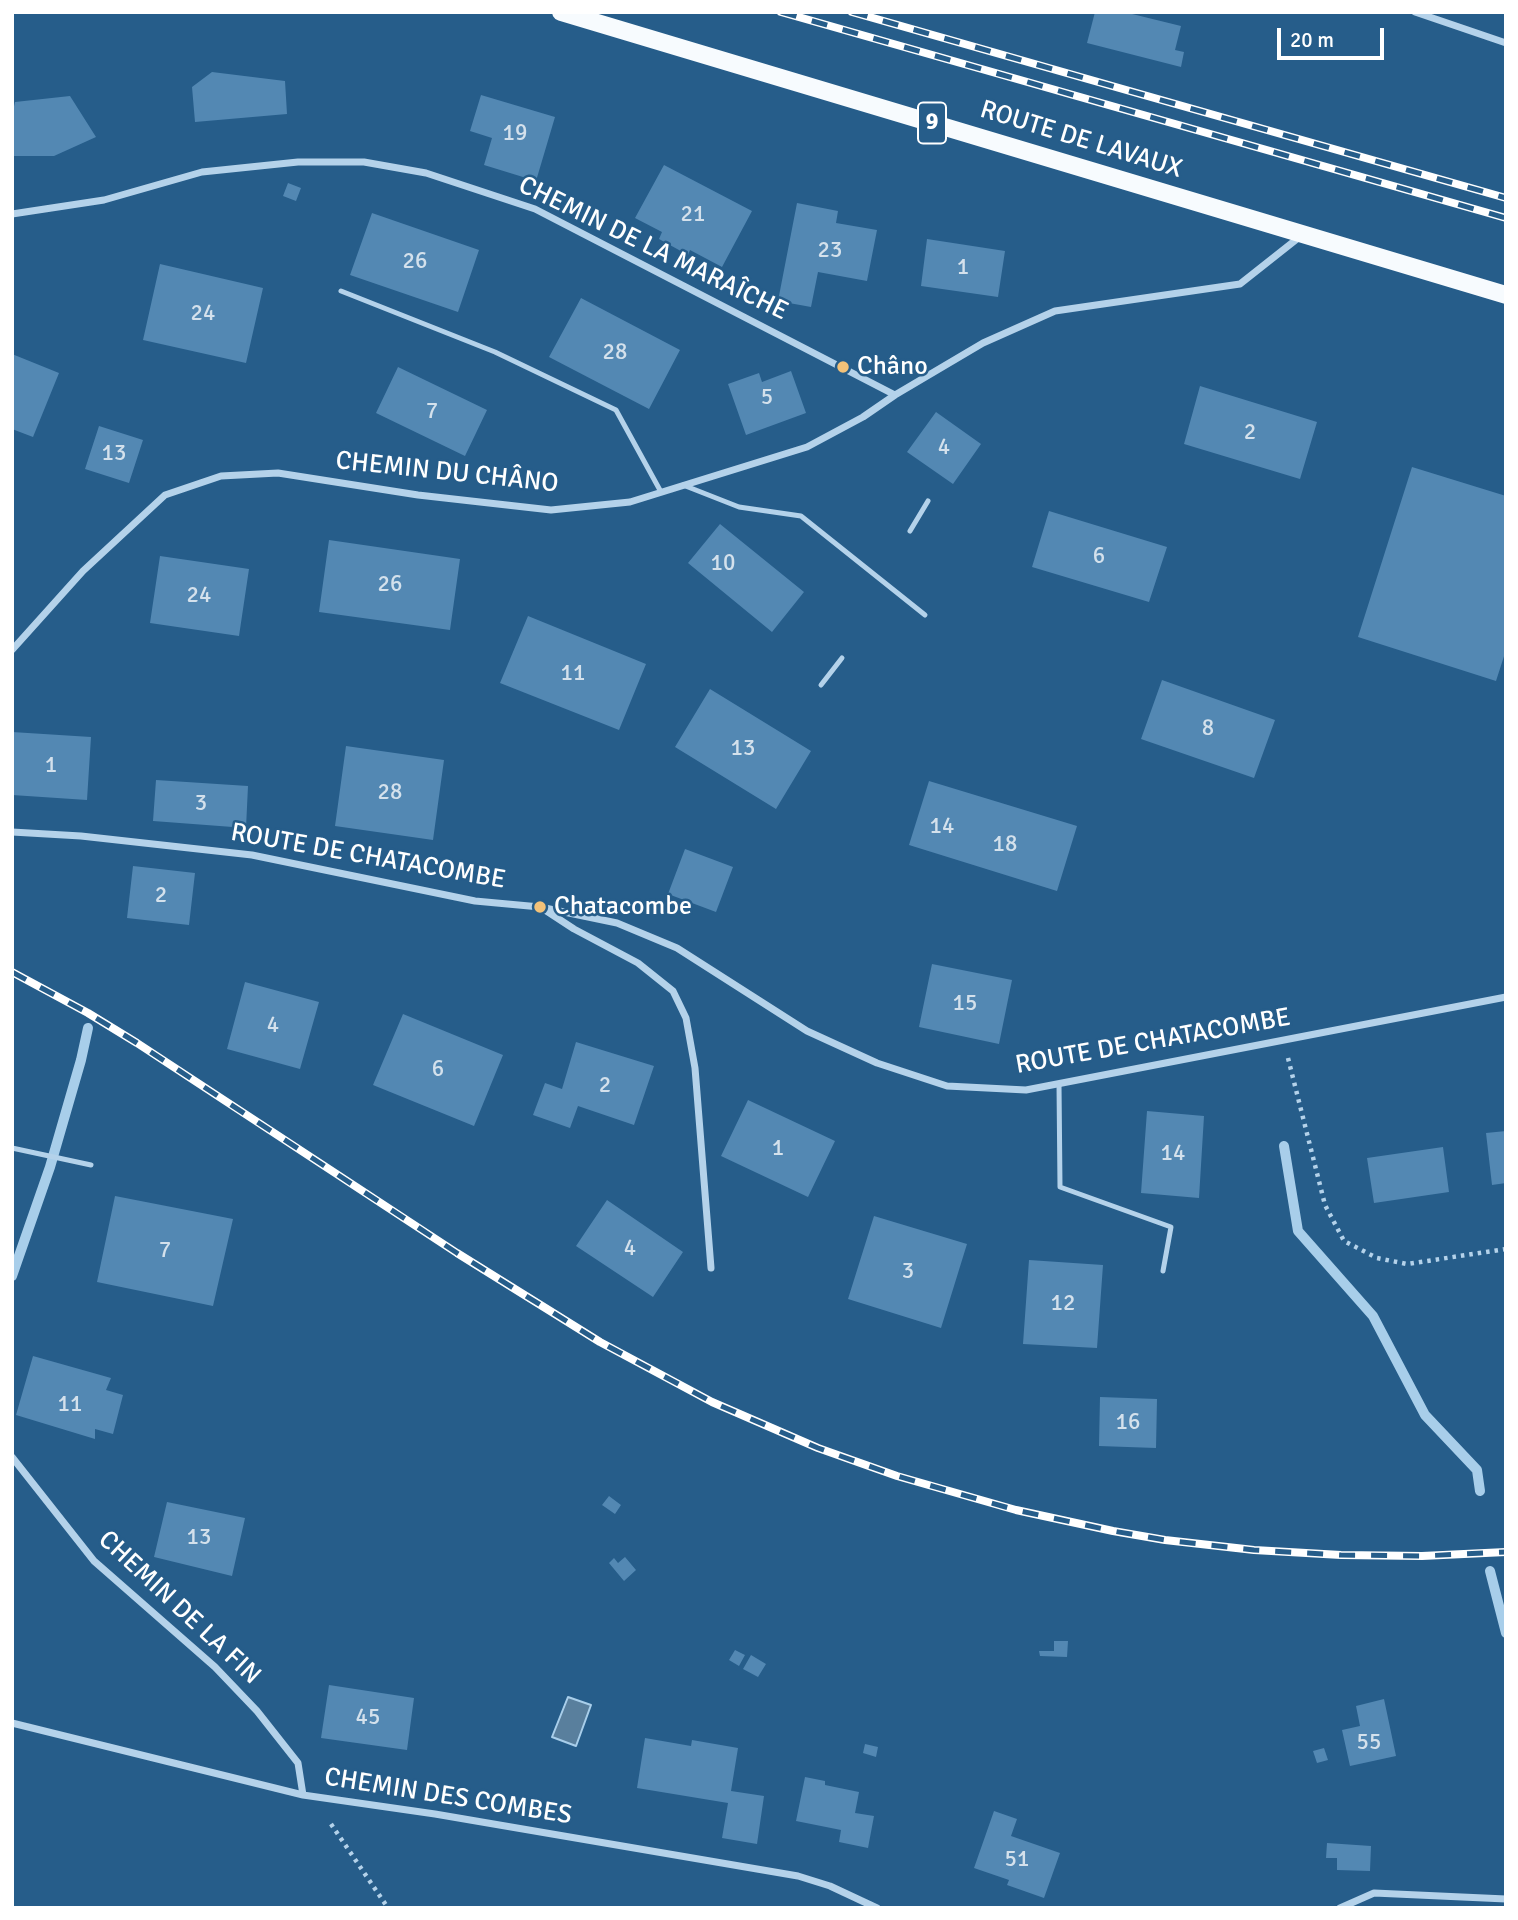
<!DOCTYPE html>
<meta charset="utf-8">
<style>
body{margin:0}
#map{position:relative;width:1518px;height:1920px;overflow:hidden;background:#265d8a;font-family:Signika,sans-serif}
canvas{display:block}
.frame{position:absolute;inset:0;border:14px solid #fff;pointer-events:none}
.scale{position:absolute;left:1277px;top:28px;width:107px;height:32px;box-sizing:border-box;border:4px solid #fff;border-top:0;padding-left:9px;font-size:21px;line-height:24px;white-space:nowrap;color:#fff;-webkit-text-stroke:5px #265d8a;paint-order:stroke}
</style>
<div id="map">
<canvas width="1518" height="1920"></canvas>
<div class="frame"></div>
<div class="scale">20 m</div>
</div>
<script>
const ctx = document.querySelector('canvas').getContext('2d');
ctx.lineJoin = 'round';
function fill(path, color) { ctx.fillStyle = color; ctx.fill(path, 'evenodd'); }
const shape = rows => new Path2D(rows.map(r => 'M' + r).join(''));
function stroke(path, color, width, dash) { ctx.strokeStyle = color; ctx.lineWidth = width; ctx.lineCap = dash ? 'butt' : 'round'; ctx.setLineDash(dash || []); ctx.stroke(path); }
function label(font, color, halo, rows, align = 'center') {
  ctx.font = font + ' Signika,sans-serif'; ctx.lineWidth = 5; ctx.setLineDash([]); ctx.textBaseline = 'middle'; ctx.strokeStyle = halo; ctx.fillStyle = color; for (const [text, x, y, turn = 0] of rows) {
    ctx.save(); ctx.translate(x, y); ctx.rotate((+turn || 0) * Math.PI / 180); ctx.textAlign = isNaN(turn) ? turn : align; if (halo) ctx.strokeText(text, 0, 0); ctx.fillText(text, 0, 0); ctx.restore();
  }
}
const water = shape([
 [568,1697,591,1705,576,1746,552,1737,568,1697]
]);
const stream = shape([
 [1284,1146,1298,1231,1373,1316,1425,1415,1477,1470,1480,1491],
 [12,1276,50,1167,81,1060,88,1028],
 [1490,1571,1506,1633]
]);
const building = shape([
 [1095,12,1124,12,1181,26,1175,50,1184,52,1181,67,1087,43],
 [212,72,285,81,287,114,195,122,192,87],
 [481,95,555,117,536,181,484,165,492,138,470,131],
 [70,96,96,137,54,156,12,156,12,115,15,102],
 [664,165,752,211,722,267,690,250,688,255,659,239,662,232,635,218],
 [288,183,301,188,296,201,283,196],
 [797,203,838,211,836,223,877,230,867,281,818,272,811,307,778,301],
 [372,213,479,250,458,312,350,275],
 [927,239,1005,251,998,297,921,286],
 [160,264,263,288,246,363,143,340],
 [581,298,680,350,649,409,549,357],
 [12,354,59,373,33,437,12,429],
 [398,367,487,410,465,456,376,413],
 [791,371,806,413,746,435,728,384,759,373,762,382],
 [1200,386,1317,422,1300,479,1184,444],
 [936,412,981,444,953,484,907,452],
 [99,426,143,440,129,483,85,469],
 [1412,467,1506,496,1506,650,1496,681,1358,637],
 [1049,511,1167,547,1149,602,1032,567],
 [720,524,804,592,772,632,688,563],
 [329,540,460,559,450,630,319,612],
 [160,556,249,569,239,636,150,623],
 [528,616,646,664,619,730,500,683],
 [1162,680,1275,720,1254,778,1141,739],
 [710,689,811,751,776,809,675,747],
 [12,732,91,737,87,800,12,795],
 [346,746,444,760,433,840,335,826],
 [156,780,248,786,246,828,153,821],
 [929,781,1077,826,1057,891,909,845],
 [685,849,733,867,716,912,668,894],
 [133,866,195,873,189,925,127,918],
 [932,964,1012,980,999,1044,919,1027],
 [245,982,319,1002,300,1069,227,1049],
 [403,1014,503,1055,474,1126,373,1085],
 [576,1042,654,1066,634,1125,578,1106,570,1128,533,1115,545,1083,562,1089],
 [748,1100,835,1141,808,1197,721,1156],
 [1147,1111,1204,1116,1199,1198,1141,1193],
 [1506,1131,1506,1183,1492,1185,1486,1133],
 [1443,1147,1449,1192,1374,1203,1367,1158],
 [115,1196,233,1219,213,1306,97,1282],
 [607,1200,683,1252,653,1297,576,1246],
 [874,1216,967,1244,941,1328,848,1299],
 [1029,1260,1103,1265,1097,1348,1023,1344],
 [33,1356,111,1378,106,1390,123,1395,113,1434,95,1429,95,1439,16,1415],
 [1100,1397,1157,1399,1156,1448,1099,1446],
 [609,1496,621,1505,615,1514,602,1505],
 [167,1502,245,1518,232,1576,154,1557],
 [625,1557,636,1570,624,1581,609,1563,614,1558,618,1563],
 [1054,1641,1068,1641,1067,1657,1040,1656,1039,1651,1054,1651],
 [735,1650,745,1655,739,1666,729,1660],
 [751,1655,766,1664,758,1677,743,1669],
 [329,1685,414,1698,407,1750,321,1738],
 [1384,1699,1396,1756,1350,1766,1342,1730,1360,1726,1356,1706],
 [645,1738,691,1746,692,1740,738,1748,731,1791,764,1796,757,1844,722,1838,728,1803,637,1788],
 [865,1744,878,1747,876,1757,863,1753],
 [1324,1748,1328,1760,1317,1763,1313,1751],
 [805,1777,825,1781,825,1785,859,1792,855,1813,874,1816,868,1848,839,1842,841,1830,796,1821],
 [994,1811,1017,1819,1011,1836,1060,1853,1044,1898,1007,1885,1009,1880,974,1868],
 [1327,1843,1371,1846,1370,1871,1337,1870,1337,1858,1326,1858]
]);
const path = shape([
 [1288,1058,1325,1205,1344,1241,1377,1258,1407,1264,1506,1249],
 [331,1824,388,1908]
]);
const lane = shape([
 [341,291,495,352,616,410,661,492],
 [683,485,739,507,801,516,925,615],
 [910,531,928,501],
 [821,685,842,658],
 [1059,1084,1060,1187,1171,1227,1163,1271],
 [12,1148,91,1165]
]);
const street = shape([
 [1415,12,1506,43],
 [12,214,104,200,202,172,298,162,364,162,426,173,535,209,895,395],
 [12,650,83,571,165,495,221,476,278,473,418,495,551,510,630,502,807,447,863,417,895,395,983,343,1055,311,1240,284,1302,235],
 [12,832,81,836,252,855,475,901,540,907,617,923,677,948,807,1031,877,1063,947,1086,1026,1090,1506,997],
 [545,910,574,929,638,963,673,991,686,1018,695,1068,711,1268],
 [12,1457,94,1561,215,1667,257,1711,298,1763,303,1795],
 [12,1723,303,1795,435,1814,798,1876,830,1886,877,1908],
 [1340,1908,1374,1893,1506,1899]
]);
const primary = shape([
 [561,12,1506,295]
]);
const rail = shape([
 [781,12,1506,218],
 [852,12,1506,198],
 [12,972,88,1013,137,1043,457,1253,600,1342,712,1402,818,1448,897,1476,1016,1510,1113,1531,1165,1540,1254,1550,1341,1555,1422,1556,1506,1552]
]);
const markers = [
 [843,367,7,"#f3c279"],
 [540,907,7,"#f3c279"]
];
const numberNames = [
 ["19",515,134],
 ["21",693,215],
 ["23",830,251],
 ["26",415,262],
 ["1",963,268],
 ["24",203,314],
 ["28",615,353],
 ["5",767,398],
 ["7",432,412],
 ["2",1250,433],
 ["4",944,448],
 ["13",114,454],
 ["6",1099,557],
 ["10",723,564],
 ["26",390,585],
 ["24",199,596],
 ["11",573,674],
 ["8",1208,729],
 ["13",743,749],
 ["1",51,766],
 ["28",390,793],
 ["3",201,804],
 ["14",942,827],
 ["18",1005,845],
 ["2",161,896],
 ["15",965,1004],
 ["4",273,1026],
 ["6",438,1070],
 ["2",605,1086],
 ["1",778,1149],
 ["14",1173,1154],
 ["4",630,1249],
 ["7",165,1251],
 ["3",908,1272],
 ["12",1063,1304],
 ["11",70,1405],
 ["16",1128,1423],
 ["13",199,1538],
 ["45",368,1718],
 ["55",1369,1743],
 ["51",1017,1860]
];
const shields = [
 [932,123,28]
];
const shieldNames = [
 ["9",932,123]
];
const streetNames = [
 ["ROUTE DE LAVAUX",1081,140,17],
 ["CHEMIN DE LA MARAÎCHE",653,249,26],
 ["CHEMIN DU CHÂNO",447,473,6],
 ["ROUTE DE CHATACOMBE",368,857,10],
 ["ROUTE DE CHATACOMBE",1153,1042,-10],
 ["CHEMIN DE LA FIN",179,1608,43],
 ["CHEMIN DES COMBES",448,1797,9]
];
const poiNames = [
 ["Châno",857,367],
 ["Chatacombe",554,907]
];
fill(water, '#597f9d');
stroke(water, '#a8ceea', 2);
stroke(stream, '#a8ceea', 10);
fill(building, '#5388b3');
stroke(path, '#b4d2ea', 4.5, [3.5, 5]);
stroke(lane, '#b4d2ea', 5);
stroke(street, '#b4d2ea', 7);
stroke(primary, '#f7fbfe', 18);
stroke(rail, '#fff', 8);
stroke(rail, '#265d8a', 5, [16]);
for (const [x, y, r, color] of markers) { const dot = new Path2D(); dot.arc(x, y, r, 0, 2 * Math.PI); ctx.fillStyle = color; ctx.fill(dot); stroke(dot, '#265d8a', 2.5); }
label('23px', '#d4e1ec', null, numberNames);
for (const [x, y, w] of shields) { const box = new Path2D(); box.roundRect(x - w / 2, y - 20.5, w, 41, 5); ctx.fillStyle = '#265d8a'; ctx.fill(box); stroke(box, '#fff', 2); }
label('bold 24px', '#fff', null, shieldNames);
label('26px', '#fff', '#265d8a', streetNames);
label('26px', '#fff', '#265d8a', poiNames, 'left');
</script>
